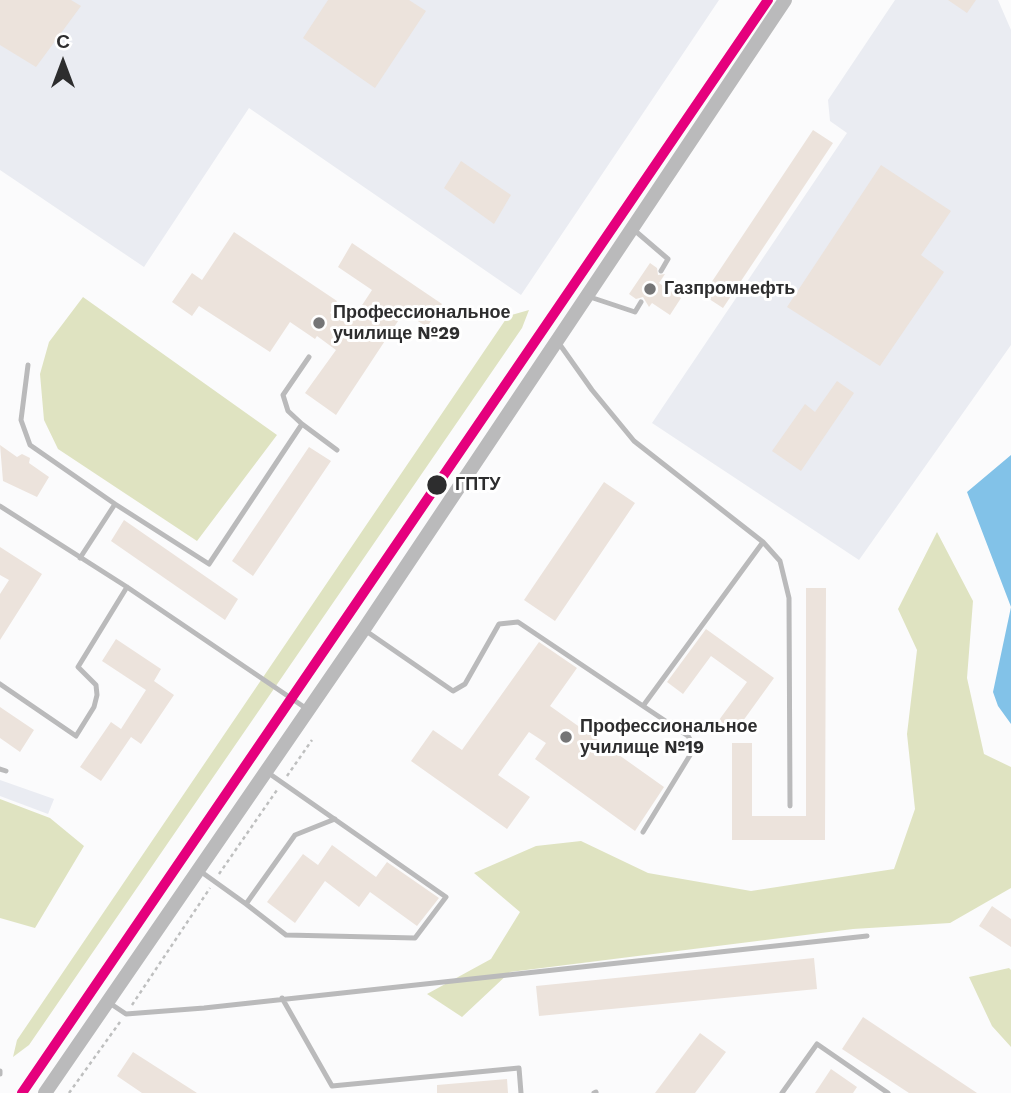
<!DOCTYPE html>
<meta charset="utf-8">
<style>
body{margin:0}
#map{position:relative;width:1011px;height:1093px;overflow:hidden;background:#fbfbfc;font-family:"Work Sans",sans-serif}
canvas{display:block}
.north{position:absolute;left:28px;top:28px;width:70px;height:70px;-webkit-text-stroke:5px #fff;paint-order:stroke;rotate:0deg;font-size:19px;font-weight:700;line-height:28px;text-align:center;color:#2d2d2e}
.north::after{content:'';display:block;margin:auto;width:24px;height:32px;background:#2d2d2e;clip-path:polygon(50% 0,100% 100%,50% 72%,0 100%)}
</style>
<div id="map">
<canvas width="1011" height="1093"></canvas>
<div class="north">С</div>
</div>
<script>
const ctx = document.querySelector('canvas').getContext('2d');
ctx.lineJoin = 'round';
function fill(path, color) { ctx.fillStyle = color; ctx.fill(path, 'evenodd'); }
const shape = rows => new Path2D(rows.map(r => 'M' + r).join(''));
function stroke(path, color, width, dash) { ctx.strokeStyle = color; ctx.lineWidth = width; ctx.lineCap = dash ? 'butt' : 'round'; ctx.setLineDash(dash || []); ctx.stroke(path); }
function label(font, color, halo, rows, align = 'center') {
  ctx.font = font + ' "Work Sans",sans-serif'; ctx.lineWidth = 6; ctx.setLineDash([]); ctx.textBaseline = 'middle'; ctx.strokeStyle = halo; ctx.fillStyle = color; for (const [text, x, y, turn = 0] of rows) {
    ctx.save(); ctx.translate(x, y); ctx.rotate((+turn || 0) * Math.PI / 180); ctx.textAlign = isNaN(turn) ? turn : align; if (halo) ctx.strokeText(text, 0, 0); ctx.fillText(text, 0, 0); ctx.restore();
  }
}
const built = shape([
 [0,0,719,0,521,295,249,108,144,267,0,170],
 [895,0,998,0,1011,30,1011,345,859,560,652,423,847,133,830,121,828,100],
 [0,780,54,799,48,814,0,796]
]);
const green = shape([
 [83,297,277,435,197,541,58,449,44,420,40,374,49,342],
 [529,310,522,328,29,1045,13,1057,17,1040,508,316],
 [937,532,973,601,967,678,984,754,1011,767,1011,888,950,923,853,929,510,972,462,1017,427,994,491,959,520,912,474,873,536,846,581,841,648,873,751,891,894,869,915,809,907,734,917,650,898,609],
 [0,799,50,818,84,846,35,928,0,918],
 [1009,968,1011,970,1011,1047,992,1026,969,977]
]);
const water = shape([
 [1011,455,1011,724,998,706,993,692,1011,607,967,492]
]);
const building = shape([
 [0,0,71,0,81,6,36,67,0,45],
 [328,0,409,0,426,11,375,88,303,38],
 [948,0,976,0,967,13],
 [813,130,833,143,723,308,703,295],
 [461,161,511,195,494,224,444,188],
 [881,165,951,211,921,255,944,272,880,366,787,307],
 [234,232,337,301,330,313,349,325,372,290,338,267,352,243,442,304,427,327,404,312,336,415,305,393,336,350,317,336,315,339,290,322,270,352,199,306,192,316,172,302,192,273,202,280],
 [650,263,657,268,658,275,665,274,659,283,681,298,670,315,652,303,649,307,643,297,636,299,629,294],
 [837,381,854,393,801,471,772,451,805,404,815,412],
 [0,445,17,457,22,454,30,458,29,463,49,477,37,497,3,481],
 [309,447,331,461,253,576,232,561],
 [604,482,635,503,555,621,524,600],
 [124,520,238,599,225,620,111,541],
 [0,547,42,574,0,640,0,594,9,580,0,575],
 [806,588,826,588,825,840,732,840,732,743,752,743,752,816,806,816],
 [706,629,774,678,735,732,719,720,747,682,711,656,683,694,667,682],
 [116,639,161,669,154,681,174,695,141,744,131,737,101,781,80,767,111,722,121,729,146,690,102,661],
 [539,642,577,668,550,706,664,787,635,831,535,759,546,743,529,732,498,775,530,797,507,829,411,761,433,730,462,750],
 [0,707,34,730,20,752,0,738],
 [332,845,376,877,387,862,439,898,417,926,370,892,359,907,325,881,295,923,267,902,303,854,318,865],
 [992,906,1011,919,1011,947,979,926],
 [814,958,817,989,539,1016,536,986],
 [863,1017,977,1093,909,1093,842,1049],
 [700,1033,726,1052,695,1093,655,1093],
 [133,1052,197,1093,142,1093,117,1076],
 [831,1069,857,1087,853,1093,815,1093],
 [507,1079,508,1093,437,1093,437,1085]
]);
const path = shape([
 [287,776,312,740],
 [219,874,277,790],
 [132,1005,210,888],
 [69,1093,120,1022]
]);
const service = shape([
 [633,229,668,259,661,271],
 [590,297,635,312,641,302],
 [28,365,21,420,30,445,115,504],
 [302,424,288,411,283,395,309,357],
 [0,506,127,587,307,709],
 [763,542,780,561,789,598,790,806],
 [80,558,115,504,209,564,302,424,337,450],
 [366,631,453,691,465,684,499,624,518,622,643,706,763,542,634,441,592,390,558,342],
 [0,684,76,736,94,707,97,695,96,685,78,667,127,587],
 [0,769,6,771],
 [643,832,695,747,688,736,643,706],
 [200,871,246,904,295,835,335,819],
 [246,904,286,935,415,938,446,897,267,772],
 [282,998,332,1086,519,1068,521,1093],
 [108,1002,126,1014,204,1008,867,936],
 [0,1071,0,1074],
 [594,1093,596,1092],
 [782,1093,817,1044,888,1093]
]);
const tertiary = shape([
 [45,1093,364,629,785,0]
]);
const tram1 = shape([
 [22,1093,768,0]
]);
const markers = [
 [650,289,7,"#757576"],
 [319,323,7,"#757576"],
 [437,485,11,"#2d2d2e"],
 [566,737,7,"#757576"]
];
const poiNames = [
 ["Газпромнефть",664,289],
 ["Профессиональное",333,313],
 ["училище №29",333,334],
 ["Профессиональное",580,727],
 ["училище №19",580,748]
];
const stopNames = [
 ["ГПТУ",455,485]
];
fill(built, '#eaecf2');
fill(green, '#dfe3c1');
fill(water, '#82c2e8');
fill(building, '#ece3dc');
stroke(path, '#bebfbf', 2.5, [3.5, 3.5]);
stroke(service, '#bababb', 5);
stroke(tertiary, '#bababb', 14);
stroke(tram1, '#e5007d', 10);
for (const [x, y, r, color] of markers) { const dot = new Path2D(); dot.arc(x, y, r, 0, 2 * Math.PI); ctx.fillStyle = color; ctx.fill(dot); stroke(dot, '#fff', 2.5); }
label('bold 18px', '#2d2d2e', '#fff', poiNames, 'left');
label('bold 18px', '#2d2d2e', '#fff', stopNames, 'left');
</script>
